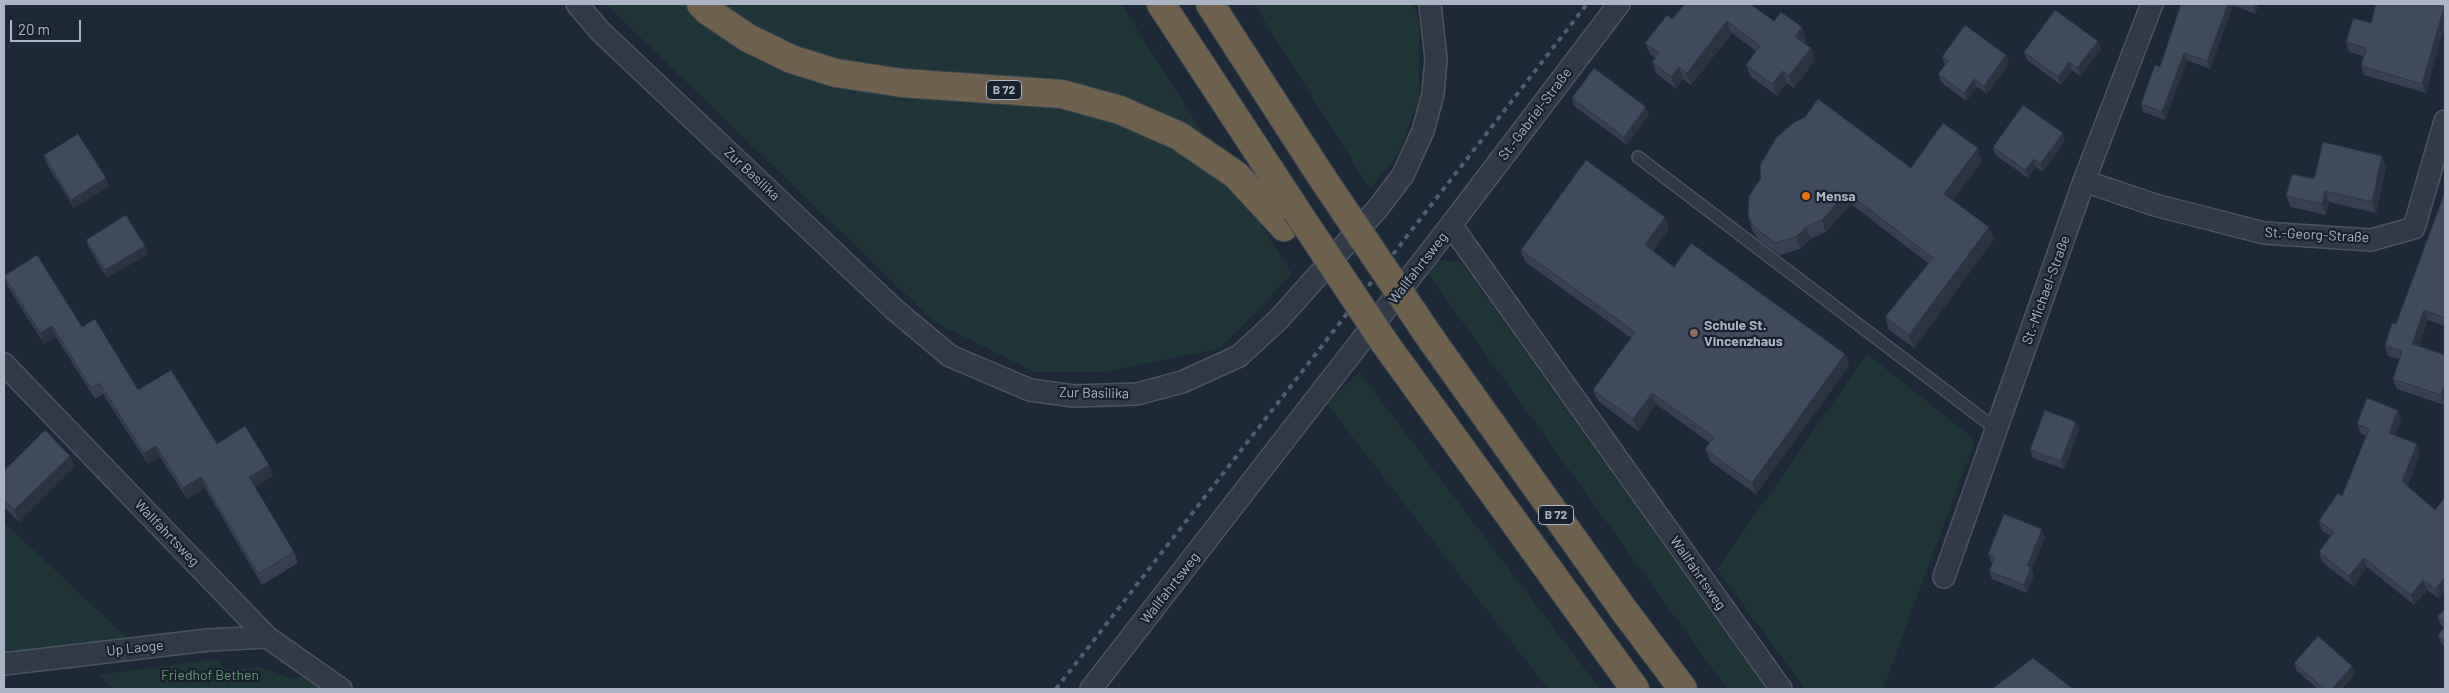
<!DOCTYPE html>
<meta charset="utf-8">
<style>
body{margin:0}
#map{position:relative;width:2449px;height:693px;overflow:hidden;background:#1e2937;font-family:Barlow,sans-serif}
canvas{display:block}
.frame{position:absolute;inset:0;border:5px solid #acb5c5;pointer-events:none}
.scale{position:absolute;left:10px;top:20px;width:71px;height:22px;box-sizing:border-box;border:2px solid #acb5c5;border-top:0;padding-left:6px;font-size:15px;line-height:18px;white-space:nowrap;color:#acb5c5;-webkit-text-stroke:4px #18202c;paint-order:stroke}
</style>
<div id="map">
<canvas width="2449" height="693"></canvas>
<div class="frame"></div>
<div class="scale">20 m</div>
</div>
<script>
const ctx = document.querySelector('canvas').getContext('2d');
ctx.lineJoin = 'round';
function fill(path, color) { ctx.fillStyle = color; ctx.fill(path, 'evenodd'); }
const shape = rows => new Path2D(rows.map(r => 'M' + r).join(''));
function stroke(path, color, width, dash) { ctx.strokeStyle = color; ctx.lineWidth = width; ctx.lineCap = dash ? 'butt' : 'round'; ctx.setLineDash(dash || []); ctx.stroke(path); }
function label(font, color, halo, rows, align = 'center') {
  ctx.font = font + ' Barlow,sans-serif'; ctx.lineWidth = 4.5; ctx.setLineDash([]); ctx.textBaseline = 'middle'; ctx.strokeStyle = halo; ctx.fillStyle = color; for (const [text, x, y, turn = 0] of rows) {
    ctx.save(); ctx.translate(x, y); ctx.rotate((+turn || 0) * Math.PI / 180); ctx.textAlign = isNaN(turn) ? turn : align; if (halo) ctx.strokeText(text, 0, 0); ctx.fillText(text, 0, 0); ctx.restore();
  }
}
const green = shape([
 [606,4,1121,4,1292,274,1221,348,1104,372,1034,372,934,322],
 [1254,4,1413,4,1419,21,1419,99,1397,155,1370,189],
 [1438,260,1461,262,1766,689,1727,689,1428,274],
 [1867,354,1975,440,1883,689,1805,689,1717,569],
 [1359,372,1600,689,1548,689,1327,404],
 [4,522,127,638,4,654],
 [215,659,227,670,260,667,292,679,301,676,320,689,114,689,98,675]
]);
const lane = shape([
 [1638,157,1996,429]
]);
const street = shape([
 [577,4,600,31,895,310,950,356,1030,390,1074,396,1137,394,1182,382,1239,356,1279,319,1378,208,1403,175,1423,131,1433,94,1436,59,1430,4],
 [2084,181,2155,205,2264,233,2371,240,2414,228,2445,121],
 [1451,225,1619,4],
 [4,364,267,637,341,689],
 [1944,577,2084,181,2152,4],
 [4,664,208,640,267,637],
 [1091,689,1451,225,1781,689]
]);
const highway = shape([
 [701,4,708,11,748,38,791,59,836,73,902,83,1062,94,1120,110,1179,136,1236,175,1284,227],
 [1161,4,1296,210],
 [1210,4,1321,176],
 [1431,339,1623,609,1683,689],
 [1384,342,1635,689]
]);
const rail = shape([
 [1056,689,1587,4]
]);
const highwayBridge = shape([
 [1321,176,1431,339],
 [1296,210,1384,342]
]);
const wall = shape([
 [2181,4,2259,4,2255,14,2233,5,2210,69,2187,60,2165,120,2143,112,2141,104,2160,67],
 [2445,4,2445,24,2426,93,2364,75,2361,66,2364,56,2349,52,2346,42,2371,23],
 [1752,6,1774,21,1806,39,1803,43,1811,48,1815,60,1794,88,1787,83,1777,96,1750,76,1746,65,1756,51,1732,33,1691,85,1683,79,1676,89,1656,73,1652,62,1655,58,1650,54,1645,43,1672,19],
 [2098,41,2101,49,2080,76,2072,70,2061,85,2027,60,2024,52],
 [2006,55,2009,63,1987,94,1977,87,1966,101,1941,82,1938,74,1945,65,1942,57],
 [1572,98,1649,115,1627,145,1574,106],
 [2065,141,2043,172,2036,167,2028,178,1995,155,1993,147],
 [44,155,106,178,109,186,74,208,46,163],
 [1982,161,1953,200,1994,239,1914,348,1889,330,1885,317,1929,264,1851,204,1826,232,1810,239,1800,249,1780,255,1758,239,1752,229,1748,216,1911,168],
 [2386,167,2376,213,2329,202,2326,215,2291,207,2286,196,2314,179],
 [2445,192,2445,326,2428,320,2419,346,2445,355,2445,402,2444,405,2397,389,2393,379,2400,359,2388,356,2385,346,2396,324],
 [1669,229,1653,251,1674,267,1845,354,1849,366,1756,494,1710,461,1705,449,1710,443,1656,404,1638,431,1598,401,1593,390,1631,338,1525,262,1521,250],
 [86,240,148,254,107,278,89,248],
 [4,276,82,327,138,390,217,444,269,465,273,476,254,487,294,552,298,563,262,585,205,488,187,499,160,457,148,464,103,394,95,399,56,337,44,344,8,287],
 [2398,410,2401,420,2395,435,2420,454,2407,486,2439,599,2427,590,2414,605,2367,567,2353,586,2322,562,2319,552,2331,536,2322,531,2319,521,2342,496,2367,436,2361,434,2357,424],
 [2076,422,2079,430,2064,469,2033,458,2030,450],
 [70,456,74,467,19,522,4,507,4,471],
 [2045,537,2032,569,2034,575,2027,593,1992,579,1989,571,1993,563,1991,562,1988,554],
 [2445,610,2445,647,2441,643,2438,635,2444,628,2440,624,2437,616],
 [2294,663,2355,674,2342,689,2318,689,2297,671]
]);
const shadedWall = shape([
 [2228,4,2232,4,2233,5,2210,69,2207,61],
 [2254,4,2259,4,2255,14,2253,6],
 [2445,4,2445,24,2426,93,2422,84],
 [1727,21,1732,33,1691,85,1687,73],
 [1802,27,1806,39,1799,48,1795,37],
 [2098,41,2101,49,2080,76,2077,68],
 [1811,48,1815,60,1794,88,1789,76],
 [2184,53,2187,60,2165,120,2162,112],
 [2006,55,2009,63,1987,94,1984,86],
 [2069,62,2072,70,2061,85,2058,77],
 [1679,67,1683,79,1676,89,1671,77],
 [1783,71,1787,83,1777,96,1772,84],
 [1974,79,1977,87,1966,101,1964,93],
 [1646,107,1649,115,1627,145,1624,137],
 [2063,133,2065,141,2043,172,2040,164],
 [1978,148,1982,161,1949,206,1944,194],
 [2382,156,2386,167,2376,213,2372,202],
 [2034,159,2036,167,2028,178,2025,170],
 [106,178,109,186,74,208,71,200],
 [2325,191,2329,202,2326,215,2322,204],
 [1847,192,1851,204,1826,232,1822,220],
 [1665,217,1669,229,1649,257,1645,245],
 [1806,227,1810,239,1800,249,1796,237],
 [1989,227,1994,239,1914,348,1909,335],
 [145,246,148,254,107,278,105,270],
 [2424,310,2428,320,2416,354,2412,344],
 [52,326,56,337,44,344,40,333],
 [1845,354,1849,366,1756,494,1752,483],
 [2445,382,2445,402,2444,405,2441,395],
 [1652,393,1656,404,1638,431,1633,419],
 [2398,410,2401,420,2392,442,2389,433],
 [2076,422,2079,430,2064,469,2061,461],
 [2417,444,2420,454,2406,491,2402,481],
 [156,446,160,457,148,464,144,453],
 [70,456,74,467,19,522,14,510],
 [269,465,273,476,253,488,249,477],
 [201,477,205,488,187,499,183,488],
 [2042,529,2045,537,2032,569,2034,575,2027,593,2024,585,2027,566],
 [2364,558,2367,567,2353,586,2349,576],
 [2445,577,2445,591,2439,599,2435,589],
 [2423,580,2427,590,2414,605,2411,595],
 [2352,666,2355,674,2342,689,2332,689]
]);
const building = shape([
 [1685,4,1750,4,1774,21,1781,12,1802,27,1795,37,1811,48,1789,76,1783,71,1772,84,1746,65,1760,46,1727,21,1687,73,1679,67,1671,77,1652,62,1659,53,1645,43,1667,15,1672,19,1685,4],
 [2181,4,2228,4,2207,61,2184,53,2162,112,2141,104,2155,65,2160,67,2181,4],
 [2376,4,2445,4,2422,84,2361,66,2366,48,2346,42,2353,18,2371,23,2376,4],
 [2055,10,2098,41,2077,68,2069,62,2058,77,2024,52,2055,10],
 [1965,25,2006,55,1984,86,1974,79,1964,93,1938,74,1948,61,1942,57,1965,25],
 [1594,68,1646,107,1624,137,1572,98,1594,68],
 [1818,99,1911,168,1943,123,1978,148,1944,194,1989,227,1909,335,1885,317,1933,258,1847,192,1822,220,1806,227,1796,237,1775,243,1754,227,1748,216,1749,196,1761,178,1760,166,1776,138,1793,123,1805,117,1818,99],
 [2023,105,2063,133,2040,164,2034,159,2025,170,1993,147,2023,105],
 [78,134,106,178,71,200,44,155,78,134],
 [2323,142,2382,156,2372,202,2325,191,2322,204,2286,196,2292,174,2314,179,2323,142],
 [1586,160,1665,217,1645,245,1674,267,1691,243,1845,354,1752,483,1705,449,1714,437,1652,393,1633,419,1593,390,1635,332,1521,250,1586,160],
 [2445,192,2445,318,2424,310,2412,344,2445,355,2445,382,2441,395,2393,379,2402,351,2385,346,2392,323,2396,324,2445,192],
 [126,215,145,246,105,270,86,240,126,215],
 [37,255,82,327,95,319,138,390,171,370,217,444,245,426,269,465,249,477,294,552,258,574,201,477,183,488,156,446,144,453,99,383,91,388,52,326,40,333,4,276,37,255],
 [2367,398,2398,410,2389,433,2417,444,2402,481,2435,510,2445,497,2445,577,2435,589,2423,580,2411,595,2364,558,2349,576,2319,552,2334,532,2319,521,2338,493,2342,496,2369,429,2357,424,2367,398],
 [2045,410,2076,422,2061,461,2030,450,2045,410],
 [45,430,70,456,14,510,4,500,4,471,45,430],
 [2004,514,2042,529,2027,566,2031,567,2024,585,1989,571,1995,557,1988,554,2004,514],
 [2445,610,2445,623,2437,616,2445,610],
 [2445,626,2445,641,2438,635,2445,626],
 [2318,636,2352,666,2332,689,2325,689,2294,663,2318,636],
 [2033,658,2073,689,1992,689,2033,658]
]);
const markers = [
 [1806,196,5,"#e8710a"],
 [1694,333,5,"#8d6e63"]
];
const shields = [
 [1004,90,35],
 [1556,515,35]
];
const shieldNames = [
 ["B 72",1004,90],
 ["B 72",1556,515]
];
const streetNames = [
 ["St.-Gabriel-Straße",1535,114,-53],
 ["Zur Basilika",752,174,43],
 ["St.-Georg-Straße",2317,235,3],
 ["Wallfahrtsweg",1418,268,-52],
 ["St.-Michael-Straße",2046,290,-70],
 ["Zur Basilika",1094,393,1],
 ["Wallfahrtsweg",167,533,46],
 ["Wallfahrtsweg",1698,573,55],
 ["Wallfahrtsweg",1170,588,-52],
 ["Up Laoge",135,648,-6]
];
const poiNames = [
 ["Mensa",1816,196],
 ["Schule St.",1704,325],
 ["Vincenzhaus",1704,341]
];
const parkNames = [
 ["Friedhof Bethen",210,675]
];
fill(green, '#203538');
stroke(lane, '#4c5563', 14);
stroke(street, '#4c5563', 24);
stroke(highway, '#3c4552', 30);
stroke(lane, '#323a48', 11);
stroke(street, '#323a48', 21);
stroke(highway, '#6e624e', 28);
stroke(rail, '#535e6f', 4, [5, 5]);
stroke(highwayBridge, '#3c4552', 30, []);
stroke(highwayBridge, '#6e624e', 28);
fill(wall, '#364050');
fill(shadedWall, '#2c3441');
fill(building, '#3f4b5d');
stroke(building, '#2c3441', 1);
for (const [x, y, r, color] of markers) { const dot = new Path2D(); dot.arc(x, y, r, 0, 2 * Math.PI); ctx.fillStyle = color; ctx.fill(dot); stroke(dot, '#18202c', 2); }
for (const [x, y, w] of shields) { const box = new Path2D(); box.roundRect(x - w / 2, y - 9.5, w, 19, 4); ctx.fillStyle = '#18202c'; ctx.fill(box); stroke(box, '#acb5c5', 1); }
label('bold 12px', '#acb5c5', null, shieldNames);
label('14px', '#acb5c5', '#18202c', streetNames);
label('bold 14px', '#acb5c5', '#18202c', poiNames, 'left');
label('14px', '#62966f', '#18202c', parkNames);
</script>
